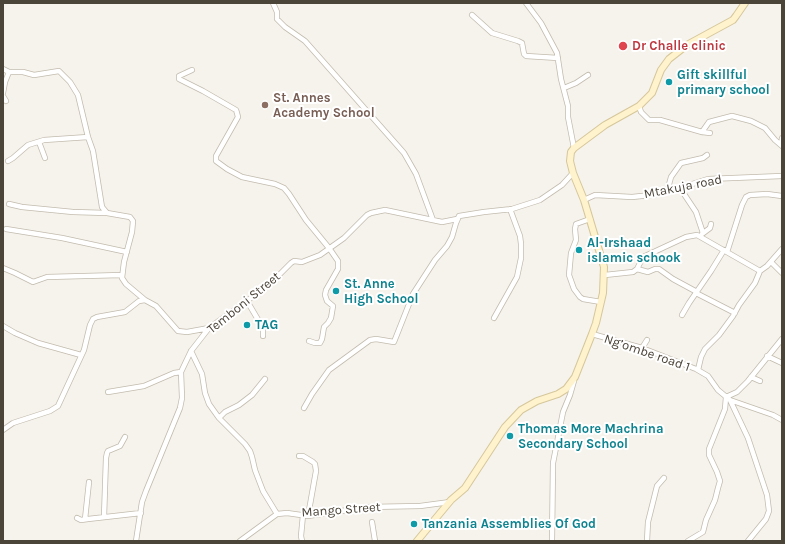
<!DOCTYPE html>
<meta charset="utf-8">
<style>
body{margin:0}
#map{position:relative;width:785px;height:544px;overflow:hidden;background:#f6f3ec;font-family:Karla,sans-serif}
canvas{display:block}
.frame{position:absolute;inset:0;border:4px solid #4b4439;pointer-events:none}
</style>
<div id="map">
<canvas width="785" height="544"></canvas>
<div class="frame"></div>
</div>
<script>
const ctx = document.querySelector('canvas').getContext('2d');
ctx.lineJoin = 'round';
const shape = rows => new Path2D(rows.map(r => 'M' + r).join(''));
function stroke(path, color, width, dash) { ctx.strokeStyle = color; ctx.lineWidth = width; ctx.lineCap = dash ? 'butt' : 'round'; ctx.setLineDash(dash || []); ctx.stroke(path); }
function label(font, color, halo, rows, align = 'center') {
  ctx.font = font + ' Karla,sans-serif'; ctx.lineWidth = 4; ctx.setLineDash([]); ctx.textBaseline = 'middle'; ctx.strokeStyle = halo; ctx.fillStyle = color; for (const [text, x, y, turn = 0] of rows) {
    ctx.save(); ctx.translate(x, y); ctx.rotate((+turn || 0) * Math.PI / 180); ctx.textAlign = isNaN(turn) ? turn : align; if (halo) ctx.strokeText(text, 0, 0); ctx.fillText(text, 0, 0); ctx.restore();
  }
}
const stream = shape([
 [671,54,677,49]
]);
const street = shape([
 [273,3,277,12,277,19,285,27,305,41,404,153,416,174,433,220],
 [526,3,541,23,557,53,561,79,568,106,568,117,574,148],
 [472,15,492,33,518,41,522,43,524,54,526,56,558,58],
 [3,69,9,72,23,72,34,75,59,71,70,82,78,95,88,137,93,151,102,207,107,213,130,217,133,221,132,232,124,262,122,278,126,284,145,300],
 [192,70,179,76,179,79,203,91,236,110,237,113,238,117,216,156,216,161,227,169,242,177,275,184,284,188,289,194,306,220,329,248,338,261,338,269,326,290,325,295,327,301,333,306,331,318,328,323,324,327,322,339,320,343,315,343,309,341],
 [564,88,576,83,588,75],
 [3,93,5,82,9,72],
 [3,96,6,101],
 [639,106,641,112,649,120,660,120,702,132,710,133],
 [702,132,709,122,732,116,751,121,765,128,775,140,782,146],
 [39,142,45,158],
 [781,145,782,138],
 [8,161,13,158,28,145,44,140,88,137],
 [680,188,696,212,703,233],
 [667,192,671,177,681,163,703,158,707,155],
 [584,200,595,195,632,197,651,195,667,192,708,179,782,176],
 [9,204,22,207,73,212,107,213],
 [590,219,576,224,575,229,576,240,571,253,569,275,574,289,580,297,583,299,601,302],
 [6,229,62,238,127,252],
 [702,234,710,228,711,224],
 [727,252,742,205,746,197,750,195,767,194,782,196],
 [771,262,782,273],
 [3,268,15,273,33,282,47,277,122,275],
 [637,269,648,272,655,269,659,269,673,279,697,292],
 [605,275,633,272,637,269,643,257,686,237,697,235,760,271],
 [696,293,735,313],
 [247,301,263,328,263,336],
 [682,315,689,303,711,271,724,250],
 [494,318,517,277,521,258,521,244,520,236,510,209],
 [3,326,15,333,38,343,81,355],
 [592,334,642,348,696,369,708,376,718,390,730,400,773,415,782,420],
 [642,348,647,340],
 [191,351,202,374,205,393,209,404,219,418,245,444,250,451,252,457,255,470,263,491,277,514],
 [767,356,782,363],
 [698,370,701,357,705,349,719,335,733,316,739,305,755,283,760,271,767,266,782,249],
 [751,377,760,381],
 [108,392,144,386,174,373,181,372],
 [730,400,748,438,767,495,769,511,766,519,748,541],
 [304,408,312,394,329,370,370,340,376,339,394,342,413,294,435,260,447,246,452,237,456,223,459,216,484,212,512,209,540,200,562,185,573,173],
 [219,418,225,412,239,405,252,395,265,379],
 [3,430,13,423,50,411,58,406,84,350,90,325,93,319,97,317,125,312,139,301,145,300,156,306,178,331,187,332,209,328],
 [299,456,303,456,313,462,315,464,316,471,308,516],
 [104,517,106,458,107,453,108,451,120,446,125,437],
 [77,518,81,520,88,519,141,513],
 [85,519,89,482],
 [372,522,375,541],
 [136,541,142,502,146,491,180,408,182,398,181,372,191,351,209,328,247,301,279,275,291,263,294,261,302,262,320,255,344,238,367,215,371,213,385,210,442,222,457,219],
 [240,541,277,514,287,513,308,516,368,507,420,506,450,502],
 [302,541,301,536,303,515],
 [552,541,553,463,563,412,570,395,574,381],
 [647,541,648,522,657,486,664,478],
 [688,541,703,532,706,520,715,500,718,488,720,481,717,472,709,455,709,449,725,409,726,397,737,392,748,381,782,339]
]);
const secondary = shape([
 [417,541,451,500,465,488,505,427,521,410,537,401,558,394,566,389,575,377,592,334,596,323,603,293,604,267,584,200,573,173,570,161,571,152,574,148,605,125,639,106,652,93,661,70,669,59,687,45,733,20,736,16,745,3]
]);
const markers = [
 [623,46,5,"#e0444e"],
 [669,82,4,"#0f9aa8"],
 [265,105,4,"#8d6e63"],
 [579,250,4,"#0f9aa8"],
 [336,291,4,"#0f9aa8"],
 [247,325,4,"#0f9aa8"],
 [510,436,4,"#0f9aa8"],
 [414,524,4,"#0f9aa8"]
];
const healthNames = [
 ["Dr Challe clinic",632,46]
];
const cultureNames = [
 ["Gift skillful",677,75],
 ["primary school",677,90],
 ["Al-Irshaad",587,243],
 ["islamic schook",587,258],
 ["St. Anne",344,284],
 ["High School",344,299],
 ["TAG",255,325],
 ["Thomas More Machrina",518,429],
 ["Secondary School",518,444],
 ["Tanzania Assemblies Of God",422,524]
];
const educationNames = [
 ["St. Annes",273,98],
 ["Academy School",273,113]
];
const streetNames = [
 ["Mtakuja road",683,187,-11],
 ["Temboni Street",244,303,-39],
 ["Ng’ombe road 1",647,353,19],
 ["Mango Street",341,510,-4]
];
stroke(stream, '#a9d4f2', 1.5);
stroke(street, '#c2bbae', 6);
stroke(secondary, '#d6c79b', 8);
stroke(street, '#fff', 4.5);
stroke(secondary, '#fff3cd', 6);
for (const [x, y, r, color] of markers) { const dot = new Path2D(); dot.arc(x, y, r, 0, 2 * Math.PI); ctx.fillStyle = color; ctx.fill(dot); stroke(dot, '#fff', 1.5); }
label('bold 13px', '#be3a42', '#fff', healthNames, 'left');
label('bold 13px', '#0d838f', '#fff', cultureNames, 'left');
label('bold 13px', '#785e54', '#fff', educationNames, 'left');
label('13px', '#4b4439', '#fff', streetNames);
</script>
